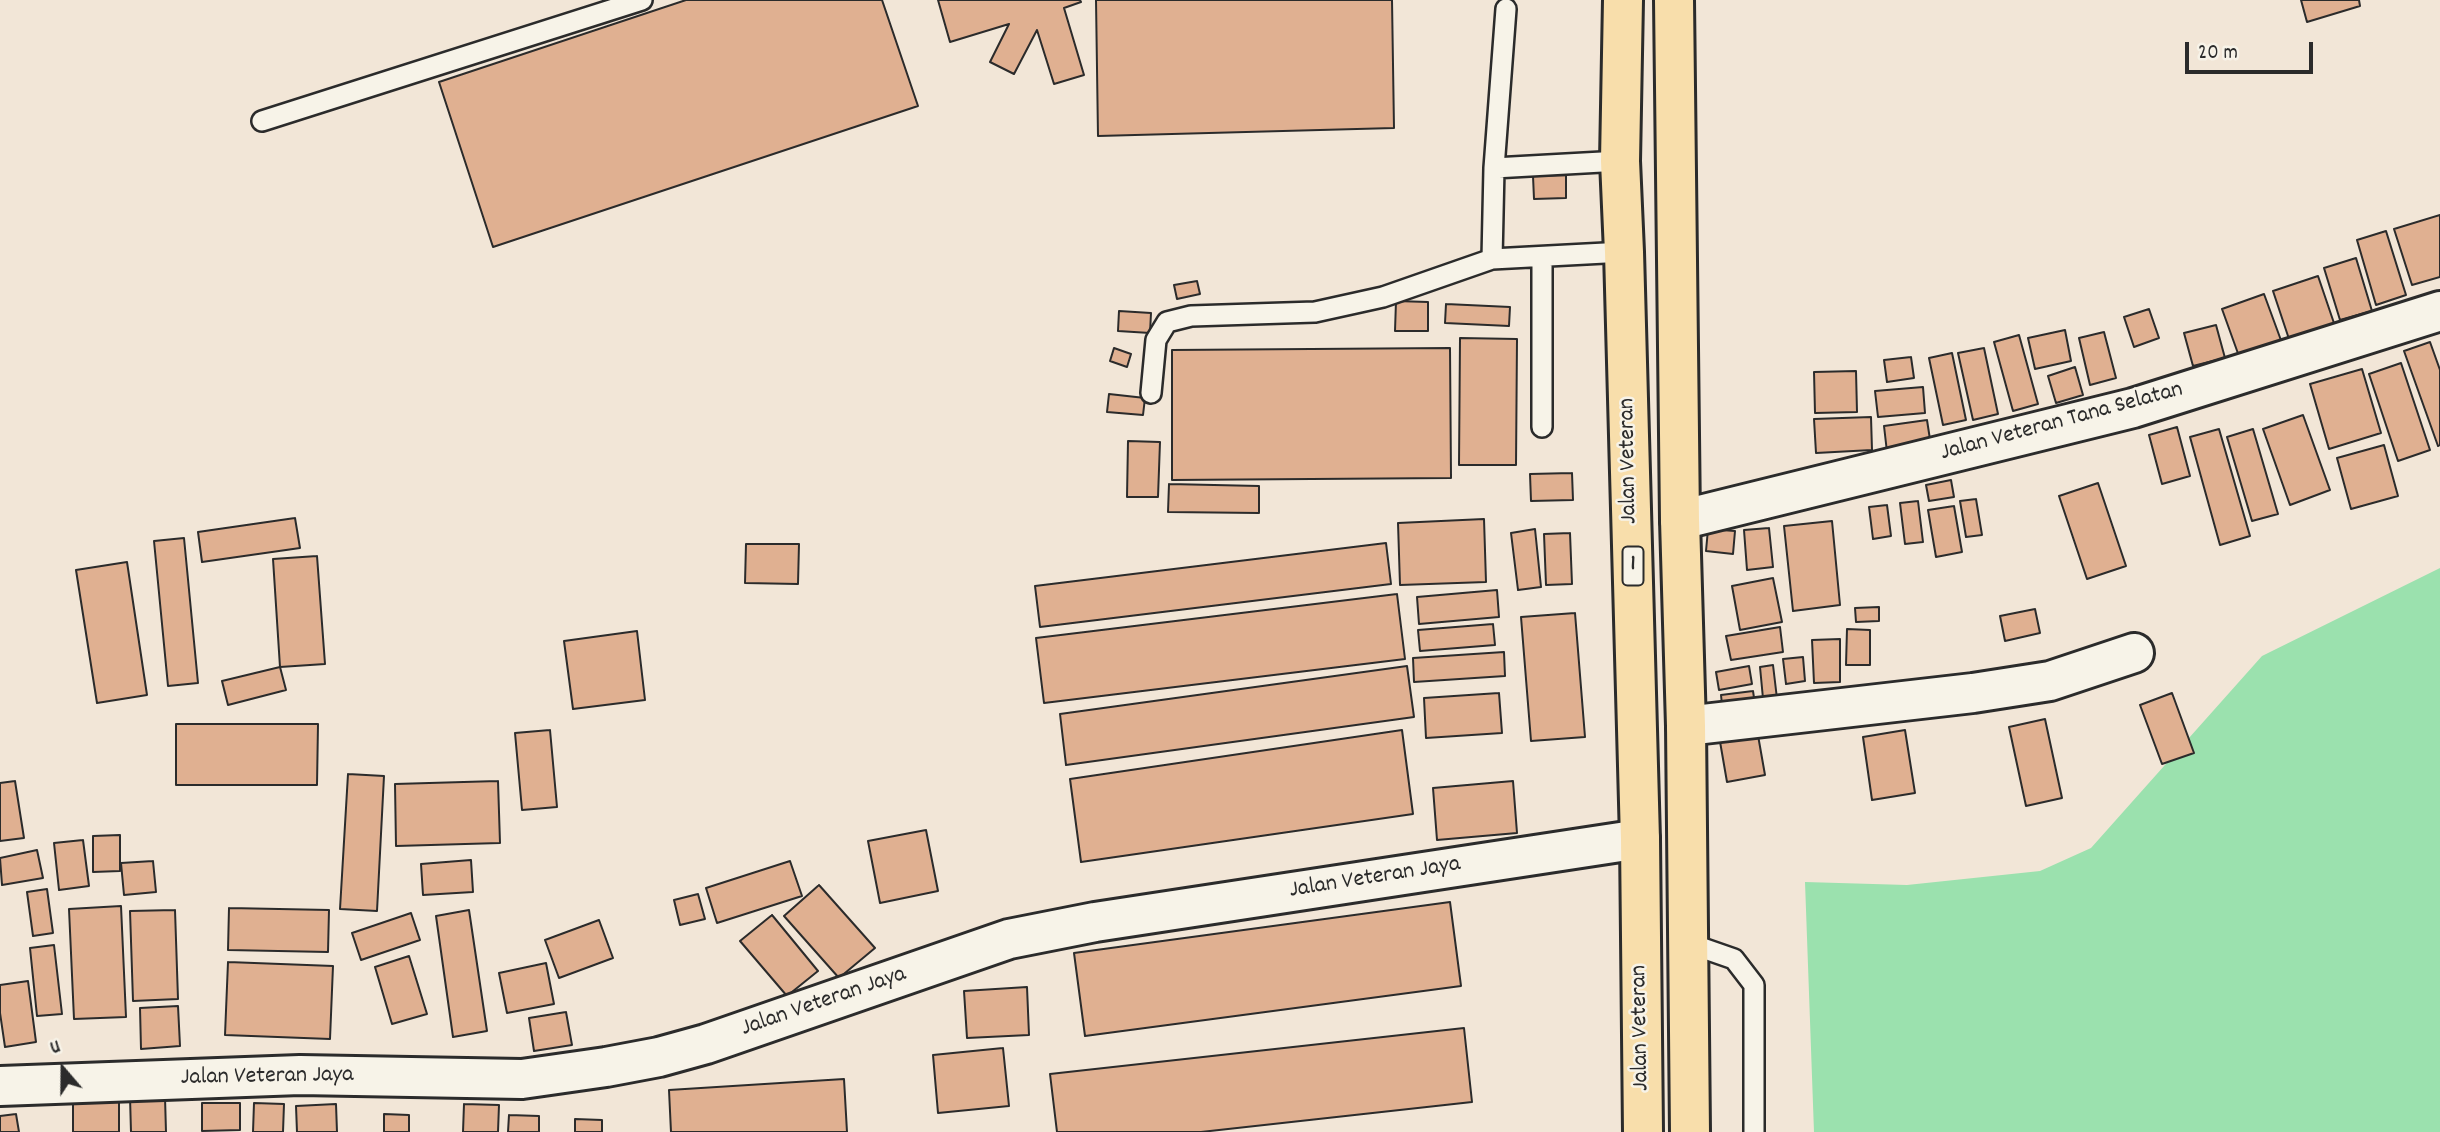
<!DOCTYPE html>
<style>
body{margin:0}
#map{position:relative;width:2440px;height:1132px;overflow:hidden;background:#f2e6d7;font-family:Dekko,sans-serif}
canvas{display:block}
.north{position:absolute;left:28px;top:1034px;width:70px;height:70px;-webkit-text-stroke:5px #f7f3e8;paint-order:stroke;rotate:340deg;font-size:19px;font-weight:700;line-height:28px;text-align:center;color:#2b2b2b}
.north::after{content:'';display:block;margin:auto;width:24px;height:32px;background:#2b2b2b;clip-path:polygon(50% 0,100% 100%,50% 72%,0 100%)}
.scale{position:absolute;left:2185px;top:42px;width:128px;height:32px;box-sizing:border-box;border:4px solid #2b2b2b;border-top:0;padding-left:9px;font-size:21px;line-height:24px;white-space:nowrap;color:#2b2b2b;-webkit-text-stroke:5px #f7f3e8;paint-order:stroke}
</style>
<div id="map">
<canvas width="2440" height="1132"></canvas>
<div class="north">U</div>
<div class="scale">20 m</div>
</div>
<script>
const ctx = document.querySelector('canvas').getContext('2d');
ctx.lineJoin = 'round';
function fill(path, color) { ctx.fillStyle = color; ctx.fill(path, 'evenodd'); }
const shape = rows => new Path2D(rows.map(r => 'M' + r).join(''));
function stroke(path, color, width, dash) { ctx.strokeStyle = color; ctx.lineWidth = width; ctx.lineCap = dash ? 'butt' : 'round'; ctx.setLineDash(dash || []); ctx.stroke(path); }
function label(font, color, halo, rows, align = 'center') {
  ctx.font = font + ' Dekko,sans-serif'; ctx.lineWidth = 5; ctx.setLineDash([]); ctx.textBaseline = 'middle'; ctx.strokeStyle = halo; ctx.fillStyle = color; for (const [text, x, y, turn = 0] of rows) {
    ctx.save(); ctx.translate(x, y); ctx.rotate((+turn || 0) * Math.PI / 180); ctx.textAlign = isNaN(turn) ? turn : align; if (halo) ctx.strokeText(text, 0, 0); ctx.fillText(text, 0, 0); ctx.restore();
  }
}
const green = shape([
 [2440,568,2440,1132,1814,1132,1805,882,1907,885,2040,871,2091,848,2262,656]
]);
const building = shape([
 [686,0,882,0,918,106,493,247,439,82,686,0],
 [938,0,1080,0,1081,2,1064,8,1084,75,1054,84,1037,30,1014,74,990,62,1009,24,950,42,938,0],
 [1096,0,1392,0,1394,128,1098,136,1096,0],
 [2301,0,2359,0,2360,6,2307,22,2301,0],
 [1566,175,1566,198,1534,199,1533,176,1566,175],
 [2440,215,2440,277,2412,285,2394,229,2440,215],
 [2386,231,2406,295,2376,305,2357,240,2386,231],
 [2356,258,2372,311,2340,320,2324,268,2356,258],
 [2318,276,2336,329,2291,345,2273,291,2318,276],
 [1197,281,1200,294,1177,299,1174,285,1197,281],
 [2264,294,2282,343,2240,359,2222,309,2264,294],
 [1396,301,1428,302,1428,331,1395,331,1396,301],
 [1446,304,1510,307,1509,326,1445,323,1446,304],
 [2149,309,2159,338,2134,347,2124,317,2149,309],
 [1119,311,1151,313,1150,333,1118,331,1119,311],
 [2216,325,2225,358,2193,366,2184,333,2216,325],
 [2065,330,2071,361,2035,369,2028,338,2065,330],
 [2104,332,2116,378,2090,385,2079,338,2104,332],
 [2019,335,2038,404,2013,411,1994,342,2019,335],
 [1460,338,1517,339,1516,465,1459,465,1460,338],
 [2430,342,2440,370,2440,445,2438,446,2404,351,2430,342],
 [1114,348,1131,354,1127,367,1110,361,1114,348],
 [1450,348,1451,478,1172,480,1172,350,1450,348],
 [1984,348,1998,414,1973,420,1958,353,1984,348],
 [1952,353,1966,420,1943,425,1929,358,1952,353],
 [1911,357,1914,378,1887,382,1884,360,1911,357],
 [2401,363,2430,450,2398,461,2369,374,2401,363],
 [2075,367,2083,395,2056,403,2048,376,2075,367],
 [2362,369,2381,433,2329,449,2310,384,2362,369],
 [1856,371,1857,412,1815,413,1814,372,1856,371],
 [1923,387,1925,413,1878,417,1875,391,1923,387],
 [1109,394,1145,398,1143,415,1107,412,1109,394],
 [2303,415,2330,490,2290,505,2263,429,2303,415],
 [1871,417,1872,450,1816,453,1814,419,1871,417],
 [1927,420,1931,446,1887,452,1884,426,1927,420],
 [2177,427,2190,476,2162,484,2149,435,2177,427],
 [2219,429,2250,536,2220,545,2190,437,2219,429],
 [2253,429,2278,514,2252,521,2227,437,2253,429],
 [1128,441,1160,442,1158,497,1127,497,1128,441],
 [2384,445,2398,496,2351,509,2337,458,2384,445],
 [1572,473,1573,500,1531,501,1530,474,1572,473],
 [1951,480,1954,497,1929,501,1926,485,1951,480],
 [2098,483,2126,566,2087,579,2059,496,2098,483],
 [1169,484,1259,486,1259,513,1168,512,1169,484],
 [1976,499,1982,535,1966,537,1960,501,1976,499],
 [1918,501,1923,542,1905,544,1900,503,1918,501],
 [1887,505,1891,536,1873,539,1869,507,1887,505],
 [1954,506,1962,552,1936,557,1928,510,1954,506],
 [295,518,300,548,202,562,198,532,295,518],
 [1484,519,1486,582,1400,585,1398,523,1484,519],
 [1832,521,1840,605,1793,611,1784,526,1832,521],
 [1769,528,1773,567,1747,570,1744,530,1769,528],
 [1535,529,1541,587,1518,590,1511,533,1535,529],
 [1708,529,1735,531,1733,554,1706,551,1708,529],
 [1570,533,1572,584,1546,585,1544,534,1570,533],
 [184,538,198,683,168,686,154,541,184,538],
 [1386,543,1391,584,1040,627,1035,586,1386,543],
 [746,544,799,544,798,584,745,583,746,544],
 [317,556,325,664,280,667,273,559,317,556],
 [127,562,147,695,97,703,76,570,127,562],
 [1773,578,1782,622,1740,630,1732,586,1773,578],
 [1497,590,1499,617,1419,624,1417,597,1497,590],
 [1397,594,1405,659,1044,703,1036,638,1397,594],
 [1879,607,1879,621,1856,622,1855,608,1879,607],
 [2035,609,2040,633,2005,641,2000,616,2035,609],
 [1575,613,1585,737,1531,741,1521,617,1575,613],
 [1493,624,1495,645,1420,651,1418,630,1493,624],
 [1780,627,1783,652,1731,660,1726,636,1780,627],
 [1847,629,1870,630,1870,665,1846,665,1847,629],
 [637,631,645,700,573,709,564,641,637,631],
 [1840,639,1840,682,1814,683,1812,640,1840,639],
 [1504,652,1505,676,1414,682,1413,658,1504,652],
 [1803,657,1805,681,1786,684,1783,659,1803,657],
 [1773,665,1778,707,1764,709,1760,667,1773,665],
 [1407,666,1414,717,1066,765,1060,714,1407,666],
 [1749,666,1752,684,1719,690,1716,672,1749,666],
 [280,667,286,690,228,705,222,681,280,667],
 [1753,691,1756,711,1723,715,1721,695,1753,691],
 [1499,693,1502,733,1426,738,1424,698,1499,693],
 [2172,693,2194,753,2162,764,2140,705,2172,693],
 [2045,719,2062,798,2026,806,2009,727,2045,719],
 [176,724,318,724,317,785,176,785,176,724],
 [1756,724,1765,775,1727,782,1718,730,1756,724],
 [550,730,557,807,522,810,515,733,550,730],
 [1402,730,1413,814,1081,862,1070,779,1402,730],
 [1905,730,1915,793,1872,800,1863,737,1905,730],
 [348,774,384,776,377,911,340,909,348,774],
 [15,781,24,838,0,841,0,783,15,781],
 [498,781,500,843,396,846,395,784,498,781],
 [1513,781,1517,833,1437,840,1433,788,1513,781],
 [926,830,938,891,880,903,868,841,926,830],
 [120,835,120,871,93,872,93,836,120,835],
 [83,840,89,886,59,890,54,843,83,840],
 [37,850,43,878,2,885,0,858,37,850],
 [471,860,473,892,423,895,421,864,471,860],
 [153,861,156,892,124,895,121,863,153,861],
 [790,861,802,896,717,923,706,888,790,861],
 [819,885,875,948,839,978,784,916,819,885],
 [47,889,53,933,33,936,27,892,47,889],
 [698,894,705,919,680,925,674,900,698,894],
 [1450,902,1461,986,1085,1036,1074,953,1450,902],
 [121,906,126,1017,74,1019,69,909,121,906],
 [229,908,329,910,328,952,228,950,229,908],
 [175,910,178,999,133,1001,130,911,175,910],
 [469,910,487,1031,453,1037,436,916,469,910],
 [411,913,420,940,361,960,352,933,411,913],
 [772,915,818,971,787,996,740,941,772,915],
 [599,920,613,958,559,978,545,940,599,920],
 [54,945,62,1014,37,1016,30,948,54,945],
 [409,956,427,1014,392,1024,375,967,409,956],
 [228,962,333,966,330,1039,225,1035,228,962],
 [546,963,554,1004,507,1013,499,973,546,963],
 [28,981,36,1042,5,1047,0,1013,0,985,28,981],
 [1027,987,1029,1035,967,1038,964,991,1027,987],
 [178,1006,180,1046,141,1049,140,1008,178,1006],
 [566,1012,572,1045,534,1051,529,1018,566,1012],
 [1464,1028,1472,1102,1201,1132,1057,1132,1050,1074,1464,1028],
 [1003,1048,1009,1106,938,1113,933,1055,1003,1048],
 [844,1079,847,1132,671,1132,669,1090,844,1079],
 [73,1090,119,1090,119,1132,73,1132,73,1090],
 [130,1097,165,1097,166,1132,131,1132,130,1097],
 [202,1103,240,1103,240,1130,202,1131,202,1103],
 [254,1103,284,1104,283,1132,253,1132,254,1103],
 [336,1104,337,1132,297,1132,296,1106,336,1104],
 [464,1104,499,1105,498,1132,463,1132,464,1104],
 [16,1114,19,1132,0,1132,0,1116,16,1114],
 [384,1114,409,1115,409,1132,384,1132,384,1114],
 [509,1115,539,1116,539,1132,508,1132,509,1115],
 [575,1119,602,1120,602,1132,575,1132,575,1119]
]);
const lane = shape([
 [262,121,642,0],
 [1494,168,1620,161],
 [1542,257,1542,427],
 [1492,259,1494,168,1506,9],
 [1151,393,1156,340,1167,322,1191,316,1315,312,1383,297,1492,259,1624,252],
 [1688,943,1734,959,1754,985,1754,1132]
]);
const street = shape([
 [1680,520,2133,408,2440,311],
 [1686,726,1973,693,2050,681,2134,653],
 [0,1086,300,1075,522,1079,606,1067,659,1057,706,1044,1009,939,1095,922,1640,839]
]);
const highway = shape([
 [1623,0,1620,161,1624,252,1640,839,1643,1132],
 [1674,0,1680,520,1686,726,1690,1132]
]);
const shields = [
 [1633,566,21]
];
const shieldNames = [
 ["1",1633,566]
];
const streetNames = [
 ["Jalan Veteran Tana Selatan",2062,423,-15],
 ["Jalan Veteran",1630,461,-91],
 ["Jalan Veteran Jaya",1375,879,-9],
 ["Jalan Veteran Jaya",824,1003,-19],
 ["Jalan Veteran",1642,1028,-91],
 ["Jalan Veteran Jaya",267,1078,-1]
];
fill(green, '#9be1ae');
fill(building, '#e0b091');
stroke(building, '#2b2b2b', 2);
stroke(lane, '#2b2b2b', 24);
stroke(street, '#2b2b2b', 44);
stroke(highway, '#2b2b2b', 44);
stroke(lane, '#f7f3e8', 19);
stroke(street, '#f7f3e8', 38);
stroke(highway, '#f8deab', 38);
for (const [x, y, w] of shields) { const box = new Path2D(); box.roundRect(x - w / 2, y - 19.5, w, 39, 5); ctx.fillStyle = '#f7f3e8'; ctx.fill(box); stroke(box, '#2b2b2b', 2); }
label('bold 23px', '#2b2b2b', null, shieldNames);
label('24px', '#2b2b2b', '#f7f3e8', streetNames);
</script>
